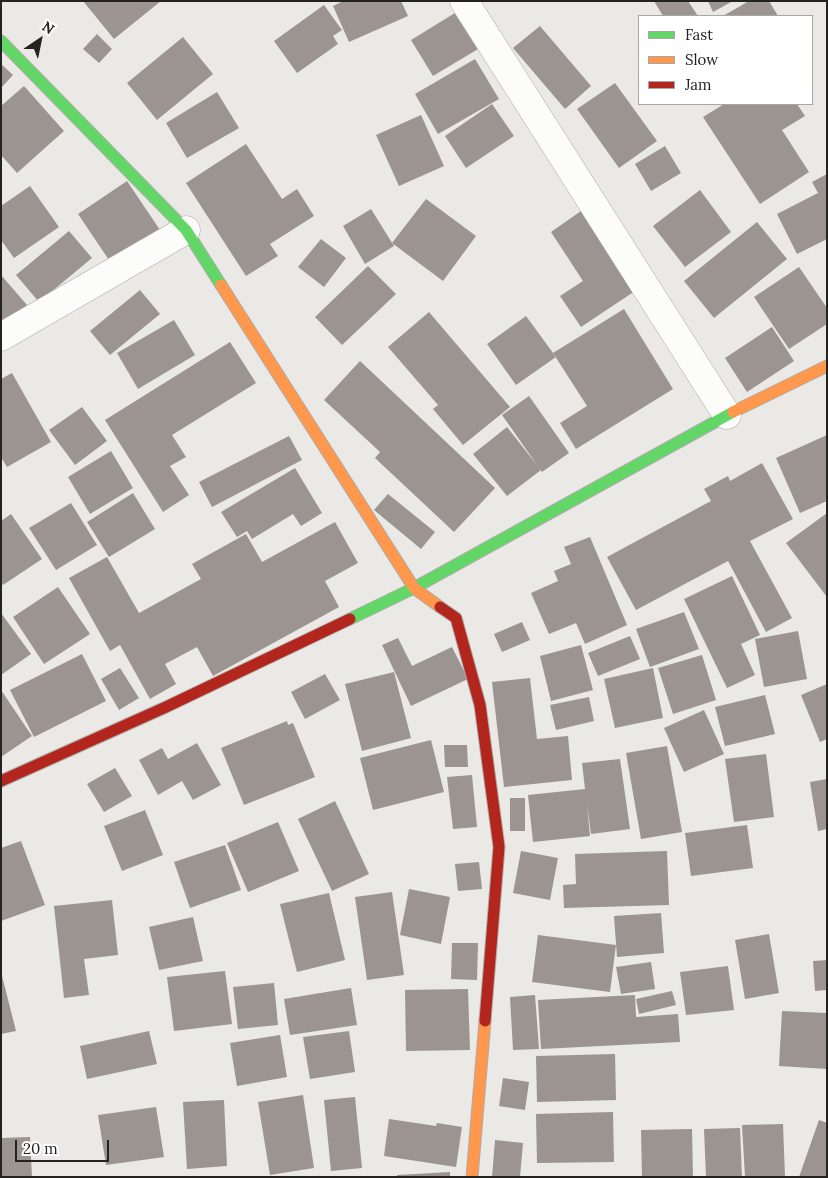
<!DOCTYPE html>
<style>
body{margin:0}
#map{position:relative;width:828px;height:1178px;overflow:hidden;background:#eae9e5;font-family:Lora,serif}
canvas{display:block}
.frame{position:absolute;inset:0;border:2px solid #242320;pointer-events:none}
.legend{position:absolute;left:638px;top:15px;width:175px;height:90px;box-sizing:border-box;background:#fff;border:1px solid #a7a7a6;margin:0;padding:6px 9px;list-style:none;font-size:15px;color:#242320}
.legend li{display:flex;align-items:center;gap:10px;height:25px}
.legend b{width:25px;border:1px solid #a7a7a6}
.north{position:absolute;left:15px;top:15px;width:50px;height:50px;-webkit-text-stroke:4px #fff;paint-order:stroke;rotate:34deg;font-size:14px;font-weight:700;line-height:20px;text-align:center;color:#242320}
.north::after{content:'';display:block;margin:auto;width:18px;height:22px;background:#242320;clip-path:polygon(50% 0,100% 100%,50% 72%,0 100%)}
.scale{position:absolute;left:15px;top:1140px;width:94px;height:22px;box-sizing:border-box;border:2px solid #242320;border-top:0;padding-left:6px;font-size:15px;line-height:18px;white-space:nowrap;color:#242320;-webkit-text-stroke:4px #fff;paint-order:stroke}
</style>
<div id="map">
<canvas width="828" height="1178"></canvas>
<div class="frame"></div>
<ul class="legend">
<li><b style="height:6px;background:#63d668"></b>Fast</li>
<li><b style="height:6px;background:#ff974d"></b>Slow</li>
<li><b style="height:6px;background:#b3261e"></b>Jam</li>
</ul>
<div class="north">N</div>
<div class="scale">20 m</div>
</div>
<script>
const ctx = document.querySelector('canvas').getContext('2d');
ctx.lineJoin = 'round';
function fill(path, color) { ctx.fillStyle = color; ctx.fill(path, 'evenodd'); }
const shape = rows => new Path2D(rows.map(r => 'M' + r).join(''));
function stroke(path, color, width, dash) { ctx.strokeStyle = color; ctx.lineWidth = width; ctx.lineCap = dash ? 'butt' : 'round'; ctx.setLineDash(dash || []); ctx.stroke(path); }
const building = shape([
 [83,1,161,1,114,39],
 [343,1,401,1,408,16,349,42,333,6],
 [654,1,688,1,698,16,663,16],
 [708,1,733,1,713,12],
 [749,1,769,1,778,16,723,16],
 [324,5,342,30,333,36,338,44,297,73,274,41],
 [455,13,478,49,433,76,411,40],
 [540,26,591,86,565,109,513,48],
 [97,34,112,49,99,63,83,49],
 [183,37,213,74,157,120,127,83],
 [475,59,499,99,438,134,415,94],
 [1,64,13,75,1,88],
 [615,83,657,141,619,168,577,109],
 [24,86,64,131,17,173,1,155,1,106],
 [217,92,239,128,187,158,166,123],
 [492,104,514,136,466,168,445,136],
 [724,104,797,104,805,116,782,130,809,172,760,204,703,117],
 [421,115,444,166,399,186,376,135],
 [246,144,282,199,297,189,314,216,270,244,278,256,246,276,186,183],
 [665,146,681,173,651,191,635,164],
 [827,174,827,239,797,254,777,214,818,193,812,182],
 [127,181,160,230,111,263,78,214],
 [30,186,59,227,14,258,1,240,1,206],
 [700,190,731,232,685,267,653,226],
 [426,199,476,236,443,281,392,243],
 [371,209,394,246,365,264,343,226],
 [581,211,635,291,581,327,560,296,583,281,551,232],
 [757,222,787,259,714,318,684,281],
 [69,231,92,258,39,302,16,275],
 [321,239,346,258,324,287,298,267],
 [368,266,396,294,342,345,315,317],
 [799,267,827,308,827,324,789,349,754,297],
 [1,275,27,305,1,327],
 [140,290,160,314,110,355,90,331],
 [624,309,673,389,576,449,560,423,587,406,553,353],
 [429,312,510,407,463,445,433,409,438,405,388,347],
 [526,316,556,357,516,385,487,344],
 [174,320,195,355,138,389,117,353],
 [772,327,794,361,747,392,725,358],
 [230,342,256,383,172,435,186,457,170,466,189,495,163,512,105,420],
 [360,361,495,488,454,532,375,458,380,452,324,400],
 [12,373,51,442,7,467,1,457,1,379],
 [529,396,569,453,542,472,502,415],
 [82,407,107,441,75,465,49,430],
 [507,427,541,470,507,496,473,454],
 [827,435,827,501,800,513,776,458],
 [289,436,302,460,212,507,199,482],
 [111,451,133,488,90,514,68,477],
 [762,463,793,519,750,541,792,618,766,632,728,561,636,610,607,557,711,501,704,489,728,476,730,481],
 [295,468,322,513,301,526,293,514,252,539,247,531,237,537,221,512],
 [133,493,155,529,109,557,87,522],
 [388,494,435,532,421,549,374,510],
 [71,503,97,545,56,570,29,528],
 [827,513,827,597,786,543],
 [11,514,42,559,3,585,1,582,1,521],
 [335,522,358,563,325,581,339,607,213,676,197,647,165,664,176,684,150,699,120,645,110,651,69,578,107,557,139,613,201,579,192,564,246,534,262,562],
 [590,537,627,625,585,644,576,623,549,634,531,593,558,581,554,571,571,564,564,547],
 [732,576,760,635,741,644,755,675,727,688,684,599],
 [58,587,90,634,44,664,13,617],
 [684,612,699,649,650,667,636,629],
 [1,613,31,654,1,675],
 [522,622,530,640,502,652,494,634],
 [798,631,807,679,764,687,755,639],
 [630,636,640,659,598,676,588,653],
 [398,638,412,666,452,647,468,679,411,706,382,645],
 [581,645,593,690,551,701,540,656],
 [82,654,106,701,34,737,10,690],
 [702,655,716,700,673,714,658,668],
 [120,668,139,698,119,710,101,679],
 [653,668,663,718,615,728,604,679],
 [394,672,411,738,362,751,345,684],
 [325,674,340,700,305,719,291,692],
 [530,678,537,739,568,736,572,780,504,787,492,682],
 [827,684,827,739,820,742,801,695],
 [1,690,32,736,1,757],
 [765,695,775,734,725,746,715,707],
 [589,697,594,721,556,730,550,705],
 [704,710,724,754,684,772,664,728],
 [287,721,288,725,293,723,315,777,244,805,221,748],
 [431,740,444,792,373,810,360,758],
 [197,743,221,785,193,800,182,781,158,795,139,760,162,748,168,759],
 [444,745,467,745,468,767,445,767],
 [667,746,682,832,641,839,626,753],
 [766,754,774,817,734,822,725,759],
 [620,759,630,829,591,834,587,804,590,836,533,842,528,795,585,789,582,763],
 [115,768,132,796,104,812,87,784],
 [472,775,477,827,453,829,447,777],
 [827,779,827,829,818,831,810,782],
 [510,798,525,798,525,831,510,831],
 [335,801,369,874,332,891,298,819],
 [145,810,163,855,122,871,104,826],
 [278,822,299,871,248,892,227,843],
 [747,825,753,868,691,876,685,833],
 [21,841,45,905,1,921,1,848],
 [225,845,241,890,190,908,174,862],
 [521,851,558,858,550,900,513,893],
 [667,851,669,905,564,908,563,885,576,884,575,854],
 [479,862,482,889,458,891,455,864],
 [409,889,450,897,441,944,400,935],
 [392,892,404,975,367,980,355,897],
 [329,893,345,960,297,972,280,904],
 [112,900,118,955,84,959,89,995,64,998,54,906],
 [661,913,664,953,617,957,614,916],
 [193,917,203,961,159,970,149,927],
 [769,934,779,993,745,999,735,940],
 [538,935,616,945,610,992,532,982],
 [452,943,478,943,477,980,451,979],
 [827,960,827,990,815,991,813,961],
 [651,962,655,989,621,994,616,967],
 [728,966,734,1010,686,1015,680,972],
 [225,971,232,1024,174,1031,167,977],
 [1,972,16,1031,1,1034],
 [274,983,278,1025,238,1029,233,987],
 [351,988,357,1025,290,1035,284,999],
 [468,989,470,1050,406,1051,405,990],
 [672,991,676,1005,639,1014,636,999],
 [535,995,539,1049,513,1050,510,997],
 [635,995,636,1017,678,1014,680,1042,541,1049,538,1000],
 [782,1011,827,1013,827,1069,779,1066],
 [149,1031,157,1064,87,1079,80,1046],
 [349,1031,355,1072,310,1079,303,1037],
 [280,1035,287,1077,237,1086,230,1043],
 [615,1054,616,1100,537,1102,536,1056],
 [503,1078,529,1082,525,1110,499,1106],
 [303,1095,314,1168,270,1175,258,1102],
 [355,1097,362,1168,331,1171,324,1100],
 [224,1100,227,1166,187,1169,183,1102],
 [156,1107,164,1157,106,1165,98,1115],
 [613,1112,614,1162,537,1163,536,1114],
 [389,1119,436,1126,437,1123,462,1127,456,1167,384,1156],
 [819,1120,827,1123,827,1177,799,1177],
 [783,1124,785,1177,745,1177,742,1125],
 [740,1128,742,1177,706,1177,704,1129],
 [692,1129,693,1177,642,1177,641,1130],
 [30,1137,32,1177,1,1177,1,1138],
 [495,1140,523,1143,520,1177,492,1177],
 [450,1172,450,1177,397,1177,397,1175]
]);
const street = shape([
 [464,1,727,415],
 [1,337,186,230]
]);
const fast = shape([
 [1,41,186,230,221,285],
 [350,619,414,588,733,412]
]);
const slow = shape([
 [221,285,414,588,440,607],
 [733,412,827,366],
 [472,1177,485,1021]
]);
const jam = shape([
 [440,607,456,618,480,705,499,847,485,1021],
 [1,781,166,707,350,619]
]);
fill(building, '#9b9490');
stroke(street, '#adaca9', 29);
stroke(fast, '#adaca9', 13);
stroke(slow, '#adaca9', 13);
stroke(jam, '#adaca9', 13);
stroke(street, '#fcfcfb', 28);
stroke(fast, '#63d668', 11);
stroke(slow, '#ff974d', 11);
stroke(jam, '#b3261e', 11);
</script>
